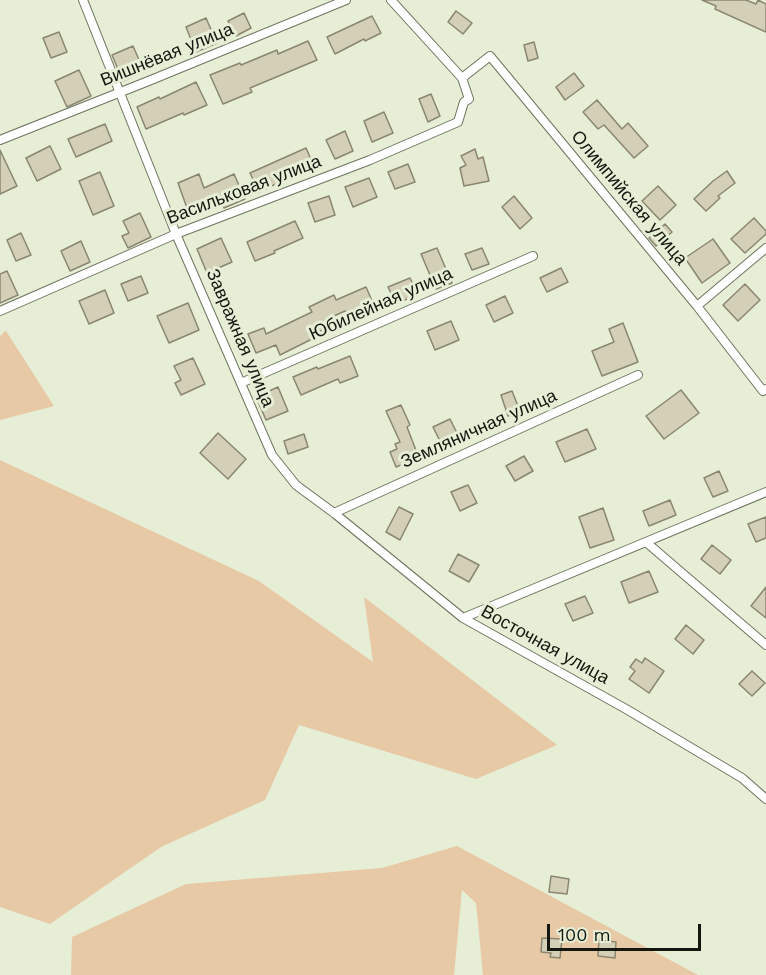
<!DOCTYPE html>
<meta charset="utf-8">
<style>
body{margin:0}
#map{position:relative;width:766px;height:975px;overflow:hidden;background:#e6eed6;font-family:"Work Sans",sans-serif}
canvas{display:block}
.scale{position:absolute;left:547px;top:924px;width:154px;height:27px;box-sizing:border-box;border:3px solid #14170f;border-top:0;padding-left:8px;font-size:18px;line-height:21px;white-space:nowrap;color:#14170f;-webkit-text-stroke:4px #e6eed6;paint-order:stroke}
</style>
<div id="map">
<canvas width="766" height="975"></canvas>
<div class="scale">100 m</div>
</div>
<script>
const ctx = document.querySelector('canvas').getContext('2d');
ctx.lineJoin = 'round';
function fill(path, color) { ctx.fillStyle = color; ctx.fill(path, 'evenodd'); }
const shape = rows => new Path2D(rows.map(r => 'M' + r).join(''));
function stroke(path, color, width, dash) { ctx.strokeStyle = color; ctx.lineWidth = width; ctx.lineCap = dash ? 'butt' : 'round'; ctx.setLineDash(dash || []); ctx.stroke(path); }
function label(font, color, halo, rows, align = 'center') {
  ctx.font = font + ' "Work Sans",sans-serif'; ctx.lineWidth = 6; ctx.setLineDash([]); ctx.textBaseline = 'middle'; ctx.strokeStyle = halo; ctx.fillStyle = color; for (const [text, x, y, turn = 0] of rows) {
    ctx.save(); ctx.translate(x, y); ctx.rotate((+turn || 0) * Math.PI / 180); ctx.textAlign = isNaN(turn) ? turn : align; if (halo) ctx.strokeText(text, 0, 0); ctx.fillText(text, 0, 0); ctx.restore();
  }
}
const green = shape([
 [5,331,6,331,54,406,0,420,0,336],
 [0,460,259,581,373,662,364,597,557,745,476,779,299,725,265,800,161,847,50,924,0,907],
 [457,846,698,975,483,975,476,903,462,890,454,975,71,975,72,937,186,884,382,868]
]);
const building = shape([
 [702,0,746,0,756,4,758,0,766,4,766,32,715,9,716,6,702,0],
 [456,11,472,23,463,34,448,22,456,11],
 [244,13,251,28,236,36,228,21,244,13],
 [372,16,381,33,365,41,364,39,335,54,327,37,372,16],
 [206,18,217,43,196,52,186,27,206,18],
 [59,32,67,52,51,58,43,38,59,32],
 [308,41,317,60,250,88,252,92,223,104,210,75,240,63,241,65,277,50,278,54,308,41],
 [534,42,538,58,528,61,524,45,534,42],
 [133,46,144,71,123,81,112,55,133,46],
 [79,70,91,96,67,107,55,81,79,70],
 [574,73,584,86,565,100,556,87,574,73],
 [196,82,207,105,184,115,183,113,146,129,137,107,159,97,160,99,196,82],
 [431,94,440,116,428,122,419,99,431,94],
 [597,100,622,129,628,123,648,146,634,158,604,125,598,129,583,112,597,100],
 [384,112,393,133,372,142,364,121,384,112],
 [105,124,112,141,76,157,68,139,105,124],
 [345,131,353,151,335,159,326,140,345,131],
 [50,146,61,169,37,181,26,158,50,146],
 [306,148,314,166,281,180,282,181,259,192,250,173,306,148],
 [475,149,478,159,483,157,489,181,464,186,460,168,466,165,461,156,475,149],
 [0,150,17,186,0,194,0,150],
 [408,164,415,182,395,189,388,172,408,164],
 [727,171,735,183,718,196,720,198,706,211,694,199,713,181,727,171],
 [100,172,114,206,93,215,79,181,100,172],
 [199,174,204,188,234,174,245,199,224,208,219,195,187,208,178,183,199,174],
 [369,178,377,197,353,207,345,187,369,178],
 [658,186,676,205,660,220,642,201,658,186],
 [329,196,335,215,315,222,308,203,329,196],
 [514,196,532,218,520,229,502,207,514,196],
 [140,213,151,237,128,248,122,236,129,233,123,221,140,213],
 [754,218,766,231,766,234,745,253,731,239,754,218],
 [295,221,303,238,274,251,275,253,255,261,247,242,295,221],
 [665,224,672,232,656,246,649,238,665,224],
 [21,233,31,255,16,261,7,240,21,233],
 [221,238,232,262,207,273,197,249,221,238],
 [713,239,730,263,702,283,685,258,713,239],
 [81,241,90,262,70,271,61,251,81,241],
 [437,248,452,283,436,289,421,254,437,248],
 [482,248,489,264,472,270,465,254,482,248],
 [561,268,568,282,547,292,540,278,561,268],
 [7,271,18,295,0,303,0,274,7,271],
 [141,276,148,293,128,301,121,284,141,276],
 [410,278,418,294,396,304,388,287,410,278],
 [745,284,760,300,738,321,723,305,745,284],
 [366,287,376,310,356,319,354,315,348,318,345,311,334,316,337,323,312,335,314,338,280,355,276,345,256,353,248,334,264,328,266,334,312,312,309,307,334,295,336,300,366,287],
 [105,290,114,313,89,324,79,301,105,290],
 [505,296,513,313,494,322,486,305,505,296],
 [188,303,199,330,169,343,157,316,188,303],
 [451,321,459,340,435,350,427,331,451,321],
 [623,323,638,362,602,376,592,351,614,342,609,329,623,323],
 [350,356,358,376,340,383,338,379,301,395,293,377,317,367,318,369,350,356],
 [193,358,205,384,181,395,175,383,181,380,174,366,193,358],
 [278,387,288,411,266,420,256,397,278,387],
 [681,390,699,413,664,439,646,416,681,390],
 [512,391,520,411,508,416,501,395,512,391],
 [401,405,410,425,407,427,419,458,396,467,390,452,397,449,395,444,400,442,386,411,401,405],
 [450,419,458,435,441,443,433,427,450,419],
 [587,429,596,449,565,462,556,442,587,429],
 [218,433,246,459,228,479,200,453,218,433],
 [304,434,308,447,288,454,284,441,304,434],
 [524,456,533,471,515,481,506,466,524,456],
 [719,471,728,491,713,497,704,478,719,471],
 [468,485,477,503,460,511,451,492,468,485],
 [670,500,676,515,649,526,643,511,670,500],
 [399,507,413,514,400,540,386,532,399,507],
 [603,508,614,540,590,548,579,517,603,508],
 [766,517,766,538,756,542,748,524,766,517],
 [712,545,731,560,720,574,701,559,712,545],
 [458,554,479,565,469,582,449,571,458,554],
 [649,571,658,592,629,603,621,582,649,571],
 [766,587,766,618,751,606,766,587],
 [585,596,593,613,573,621,565,604,585,596],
 [686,625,704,640,693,654,675,639,686,625],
 [645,658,664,671,649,693,629,679,635,671,630,667,636,659,642,663,645,658],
 [752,671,765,683,752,696,739,684,752,671],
 [551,876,569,879,567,894,549,892,551,876],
 [542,938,562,939,560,958,550,957,551,953,541,952,542,938],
 [599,940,616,942,615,958,598,956,599,940]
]);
const street = shape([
 [83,0,176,234,272,455,296,485,334,513,463,618,626,709,742,778,766,799],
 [462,78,490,56,697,306,763,391,766,389],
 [0,140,151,80,346,0],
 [697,306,766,248],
 [0,311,176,234,370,160,458,122,464,102,469,99,462,78,391,0],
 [241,383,533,256],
 [334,513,638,375],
 [646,542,766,645],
 [463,618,766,492]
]);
const streetNames = [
 ["Вишнёвая улица",167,55,-22],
 ["Васильковая улица",244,190,-21],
 ["Олимпийская улица",629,198,50],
 ["Юбилейная улица",381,304,-24],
 ["Завражная улица",240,338,67],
 ["Земляничная улица",479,429,-24],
 ["Восточная улица",545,645,29]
];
fill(green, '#e7c9a6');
fill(building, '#d4cfb7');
stroke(building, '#8b8670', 1.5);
stroke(street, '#6d745f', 10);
stroke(street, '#fff', 8);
label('18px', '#14170f', '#e6eed6', streetNames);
</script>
